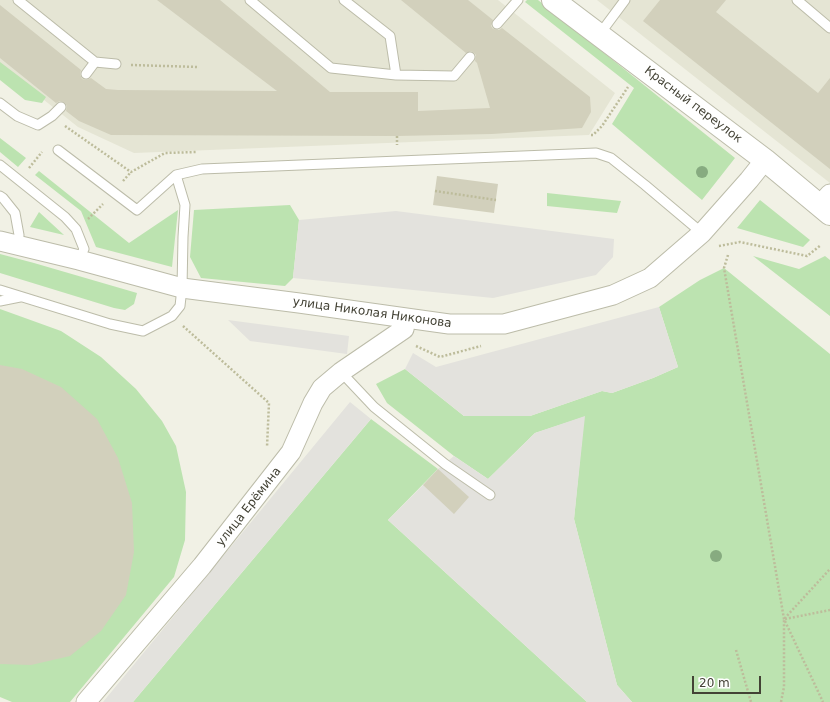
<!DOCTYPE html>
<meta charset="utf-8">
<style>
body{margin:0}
#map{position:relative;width:830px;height:702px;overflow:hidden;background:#f1f1e5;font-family:"DejaVu Sans",sans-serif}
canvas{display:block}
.scale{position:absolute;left:692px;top:676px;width:69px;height:18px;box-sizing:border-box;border:2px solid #434235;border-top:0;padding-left:5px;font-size:12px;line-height:14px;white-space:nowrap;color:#434235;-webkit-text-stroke:3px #fff;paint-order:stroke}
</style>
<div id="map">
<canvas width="830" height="702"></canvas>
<div class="scale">20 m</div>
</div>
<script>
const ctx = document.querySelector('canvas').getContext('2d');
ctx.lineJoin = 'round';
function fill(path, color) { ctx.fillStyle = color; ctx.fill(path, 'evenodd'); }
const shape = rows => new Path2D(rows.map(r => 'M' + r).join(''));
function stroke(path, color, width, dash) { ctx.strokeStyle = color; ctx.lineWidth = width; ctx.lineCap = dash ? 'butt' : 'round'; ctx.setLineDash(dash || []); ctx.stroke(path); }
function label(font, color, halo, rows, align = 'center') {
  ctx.font = font + ' "DejaVu Sans",sans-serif'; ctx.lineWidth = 3; ctx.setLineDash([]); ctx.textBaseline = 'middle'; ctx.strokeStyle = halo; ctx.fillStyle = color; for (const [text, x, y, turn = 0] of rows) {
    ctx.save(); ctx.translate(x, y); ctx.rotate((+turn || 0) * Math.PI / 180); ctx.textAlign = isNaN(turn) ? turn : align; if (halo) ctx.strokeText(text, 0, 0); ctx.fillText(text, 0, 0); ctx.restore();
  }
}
const residential = shape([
 [0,0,498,0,615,93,589,135,134,153,78,127,0,65],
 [597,0,830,0,830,183]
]);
const green = shape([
 [527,0,538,0,735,158,702,200,612,124,634,88,525,2],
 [0,62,46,97,42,103,25,100,0,80],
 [0,138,26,158,18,167,0,152],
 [39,171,129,243,178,210,172,267,96,247,81,211,35,175],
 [547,193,621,201,617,213,547,206],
 [760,200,810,240,803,247,737,228],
 [290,205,299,220,293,278,285,286,201,278,190,257,194,210],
 [39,212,64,235,30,227],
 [0,254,34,263,137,293,134,304,125,310,114,308,0,273],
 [753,256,799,269,825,256,830,260,830,316],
 [724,268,830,354,830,702,632,702,617,685,574,519,584,417,535,433,488,479,454,456,387,403,376,384,405,369,464,416,530,416,602,391,612,393,653,378,678,367,659,307,700,280],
 [0,309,61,331,101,357,136,389,162,421,176,446,186,492,185,540,174,577,70,702,12,702,0,697],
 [371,419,438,469,388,520,587,702,133,702]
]);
const parking = shape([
 [396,211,614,239,613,257,596,275,493,298,293,278,299,220],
 [659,307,678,367,653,378,612,393,602,391,530,416,464,416,405,369,413,353,436,367],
 [228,320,349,336,347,354,250,341],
 [350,402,371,419,133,702,103,702],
 [585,416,574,519,617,685,632,702,587,702,388,520,423,485,438,469,454,456,488,479,535,433]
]);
const building = shape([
 [157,0,220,0,330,92,418,92,418,111,490,108,477,63,475,61,476,55,474,53,471,51,466,53,401,0,468,0,493,20,491,26,493,29,499,30,502,28,590,97,591,112,582,128,492,134,397,136,111,135,79,121,66,111,67,106,65,103,60,101,56,103,0,58,0,5,81,70,80,74,82,79,86,80,89,79,91,78,106,89,118,90,277,91],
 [660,0,726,0,716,12,818,93,830,78,830,169,643,21],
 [437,176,498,184,494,213,433,205],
 [0,365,22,369,61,387,97,419,118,458,132,503,134,552,126,595,101,631,70,656,31,665,0,664],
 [438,469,469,497,454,514,423,485]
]);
const path = shape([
 [131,65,199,67],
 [65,126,131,172,165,153,196,152],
 [591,135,593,135,602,126,628,87],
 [397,136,397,145],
 [29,168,42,152],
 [123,181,131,172],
 [435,191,496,200],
 [88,219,103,204],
 [719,246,740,242,807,256,821,245],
 [728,255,724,268,784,619,823,702],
 [183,326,269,403,267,447],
 [416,346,440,357,481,346],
 [785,619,830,610],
 [736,650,751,702],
 [781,702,784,687,784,619,830,569]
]);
const service = shape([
 [18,0,95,62],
 [250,0,331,68,396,75,454,76,470,57],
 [344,0,390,36,396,75],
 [797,0,830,28],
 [497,24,518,0],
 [599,35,625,0],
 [86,74,95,62,116,64],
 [0,103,17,116,38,125,52,116,61,107],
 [58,150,137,210,176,175,202,169,596,153,611,158,645,185,702,233],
 [0,165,65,217,76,229,84,249,79,260],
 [0,196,3,198,15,213,19,235,18,245],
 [0,290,110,324,143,331,172,316,180,306,182,288,183,237,185,205,176,175],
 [0,301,20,297],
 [341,372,374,407,445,464,490,495]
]);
const minor = shape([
 [820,205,830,194],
 [0,241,79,260,182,288,299,303,449,324,504,324,613,295,650,278,702,233,749,180,765,160],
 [86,702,202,566,291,452,313,403,322,388,341,372,404,329,406,318]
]);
const tertiary = shape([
 [553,0,765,160,830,214]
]);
const trees = [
 [702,172],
 [716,556]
];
const streetNames = [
 ["Красный переулок",693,105,37],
 ["улица Николая Никонова",372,313,8],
 ["улица Ерёмина",249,507,-52]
];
fill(residential, '#e5e5d4');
fill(green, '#bce3b0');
fill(parking, '#e3e2dd');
fill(building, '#d2d0bc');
stroke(service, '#bcbca9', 11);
stroke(minor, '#bcbca9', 21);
stroke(tertiary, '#bcbca9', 24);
stroke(path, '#bdbc9b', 2.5, [2, 2]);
stroke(service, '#fff', 9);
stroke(minor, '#fff', 19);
stroke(tertiary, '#fff', 22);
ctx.fillStyle = '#87ab80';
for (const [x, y] of trees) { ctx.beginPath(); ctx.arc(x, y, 6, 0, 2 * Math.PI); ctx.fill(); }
label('12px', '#434235', '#fff', streetNames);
</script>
